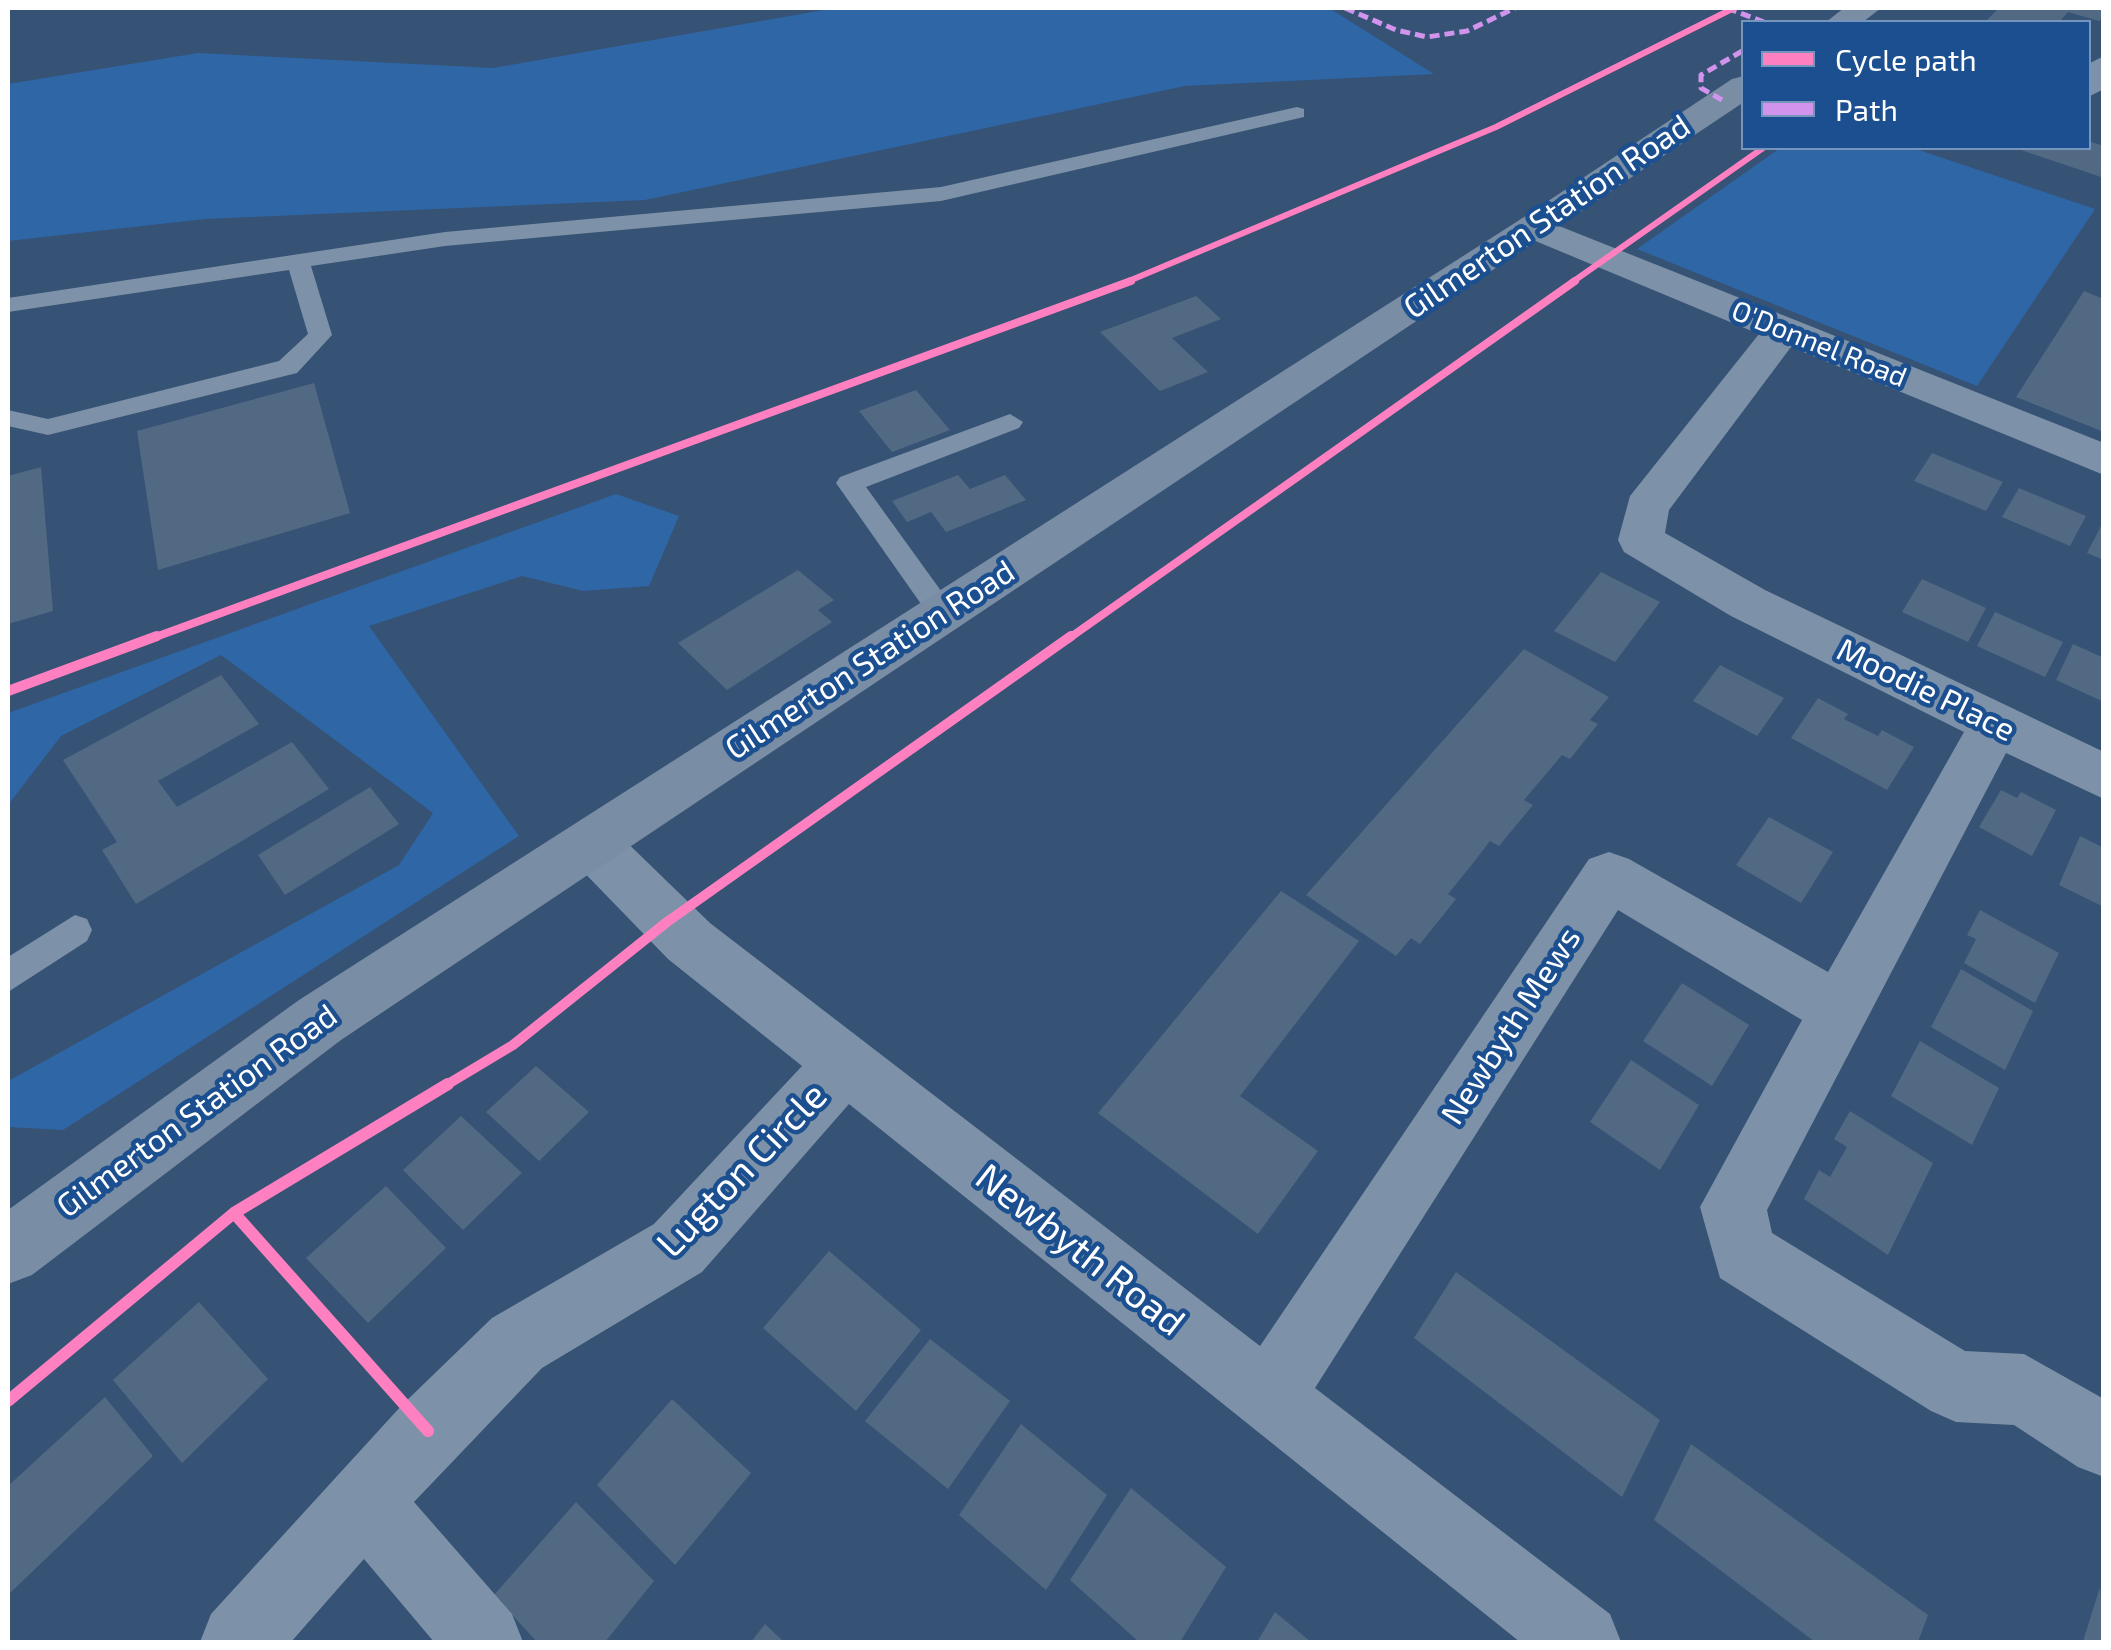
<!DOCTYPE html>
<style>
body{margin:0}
#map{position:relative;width:2111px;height:1650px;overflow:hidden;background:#365274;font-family:"Exo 2",sans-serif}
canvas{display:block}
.frame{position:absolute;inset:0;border:10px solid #fff;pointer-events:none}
.legend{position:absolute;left:1741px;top:20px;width:350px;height:130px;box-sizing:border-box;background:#1b4f8f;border:2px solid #7695bc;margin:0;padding:12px 18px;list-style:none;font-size:30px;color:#fff}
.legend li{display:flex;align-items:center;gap:20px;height:50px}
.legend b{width:50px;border:2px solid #7695bc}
</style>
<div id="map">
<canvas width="2111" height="1650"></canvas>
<div class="frame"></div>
<ul class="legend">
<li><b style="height:12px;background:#ff80c0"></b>Cycle path</li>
<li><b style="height:12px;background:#d193ec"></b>Path</li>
</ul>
</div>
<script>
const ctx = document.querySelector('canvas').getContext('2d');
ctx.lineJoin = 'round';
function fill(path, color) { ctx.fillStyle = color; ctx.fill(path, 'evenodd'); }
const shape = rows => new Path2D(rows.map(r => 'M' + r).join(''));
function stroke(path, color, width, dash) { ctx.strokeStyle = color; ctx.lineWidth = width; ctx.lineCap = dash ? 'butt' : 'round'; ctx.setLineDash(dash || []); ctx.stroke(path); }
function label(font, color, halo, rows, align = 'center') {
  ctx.font = font + ' "Exo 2",sans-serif'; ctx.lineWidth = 9; ctx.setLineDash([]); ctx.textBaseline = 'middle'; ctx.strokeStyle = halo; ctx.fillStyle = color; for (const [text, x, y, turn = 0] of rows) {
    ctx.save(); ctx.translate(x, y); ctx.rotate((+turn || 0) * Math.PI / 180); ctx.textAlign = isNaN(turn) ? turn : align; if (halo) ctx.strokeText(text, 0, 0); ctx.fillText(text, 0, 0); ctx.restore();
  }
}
const green = shape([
 [835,8,1329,8,1434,74,1185,86,645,200,205,219,8,241,8,84,198,53,493,68],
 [1780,148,1913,148,2095,209,1977,386,1637,249],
 [616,494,679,516,649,586,583,591,522,576,369,626,519,836,63,1130,8,1127,10,1080,399,865,433,813,221,655,61,736,8,805,8,713]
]);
const building = shape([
 [1999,8,2104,8,2104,16,2099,21,2068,12,2059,22,1985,22],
 [2088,141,2104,146,2104,178,2015,148,2088,148],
 [2084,291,2104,299,2104,432,2016,397],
 [1196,296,1221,319,1172,338,1208,372,1160,391,1100,332],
 [314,383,350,513,158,570,137,431],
 [916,390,950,430,892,452,859,411],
 [1932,453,2003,482,1986,511,1914,481],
 [41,467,53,611,8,624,8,476],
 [958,475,970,489,1005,475,1026,500,946,532,931,512,907,522,892,501],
 [2019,488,2086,516,2070,546,2002,517],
 [2104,520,2104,560,2087,553],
 [798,570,834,600,818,610,832,622,727,690,678,643],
 [1601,572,1660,602,1615,662,1554,631],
 [1922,579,1986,608,1968,642,1902,612],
 [1995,612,2063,642,2045,677,1977,646],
 [2073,644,2104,658,2104,702,2056,680],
 [1524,649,1609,697,1590,720,1598,724,1570,759,1562,755,1524,800,1533,805,1499,846,1490,841,1474,862,1448,894,1456,899,1420,944,1411,938,1396,956,1306,895],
 [1720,665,1784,698,1757,736,1693,701],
 [221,675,259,724,158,781,177,807,292,742,329,789,136,904,102,850,117,842,63,760],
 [1818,698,1848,714,1844,719,1878,736,1882,730,1914,747,1887,790,1791,738],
 [370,787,399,824,285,895,258,855],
 [2001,790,2017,798,2021,792,2056,810,2032,856,1979,827],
 [1769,817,1833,852,1801,903,1736,865],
 [2080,836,2104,848,2104,907,2059,885],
 [1281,891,1359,941,1240,1096,1318,1151,1258,1234,1098,1113],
 [1980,910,2059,953,2035,1003,1964,963,1976,939,1967,935],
 [1961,969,2033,1011,2005,1070,1931,1027],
 [1682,983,1749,1025,1712,1086,1643,1041],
 [1920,1041,1999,1088,1972,1145,1891,1096],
 [1631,1060,1699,1105,1660,1170,1590,1122],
 [536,1066,589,1112,539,1161,486,1112],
 [1850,1111,1933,1163,1888,1255,1804,1199,1819,1170,1830,1177,1847,1147,1834,1139],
 [461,1116,522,1173,463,1230,403,1170],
 [386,1186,446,1248,368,1323,306,1258],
 [829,1251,921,1330,856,1411,763,1328],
 [1456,1272,1660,1420,1622,1497,1414,1338],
 [199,1302,268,1379,182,1463,113,1380],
 [930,1339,1010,1401,948,1489,865,1421],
 [105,1397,153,1456,8,1595,8,1486],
 [672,1399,751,1473,675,1565,597,1485],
 [1021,1424,1107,1495,1046,1590,959,1515],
 [1691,1444,1928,1615,1918,1642,1815,1642,1654,1520],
 [1131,1488,1226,1567,1180,1642,1139,1642,1070,1580],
 [576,1502,654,1581,605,1642,537,1642,494,1595],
 [2100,1587,2104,1642,2083,1642,2084,1638],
 [1275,1612,1311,1642,1257,1642],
 [765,1624,784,1642,751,1642]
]);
const lane = shape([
 [1297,107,1304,109,1304,117,941,201,445,246,311,266,332,335,297,373,48,435,8,426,8,410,48,419,279,361,308,334,289,270,8,312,8,298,445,232,941,187,1297,107],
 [1010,414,1023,422,1019,428,866,487,957,613,953,621,943,624,933,621,836,483,840,477,1010,414],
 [75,915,87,919,92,930,87,941,8,992,8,957,75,915]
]);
const street = shape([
 [2104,56,2104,89,2088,97,2088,64,2104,56],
 [1534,216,2104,443,2104,475,1791,347,1669,510,1665,533,1765,590,2104,752,2104,799,2006,753,1767,1210,1772,1233,1965,1351,2024,1354,2104,1399,2104,1477,2078,1467,2014,1425,1956,1422,1931,1411,1720,1278,1700,1207,1802,1020,1618,910,1315,1388,1610,1614,1621,1642,1520,1642,849,1104,702,1272,542,1368,414,1502,512,1614,523,1642,434,1642,364,1559,291,1642,200,1642,211,1614,402,1405,492,1318,654,1224,802,1066,668,959,571,859,563,843,571,827,591,820,611,827,710,923,1260,1346,1589,859,1609,852,1629,859,1828,972,1964,732,1731,616,1624,552,1618,540,1630,496,1759,334,1521,235,1515,227,1521,219,1534,216]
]);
const secondary = shape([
 [1844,8,1881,8,1863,22,1826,22,1844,8],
 [1744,76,1744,102,341,1040,32,1275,8,1284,8,1210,299,1000,1521,219,1732,79,1744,76]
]);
const quiet = shape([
 [1345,8,1396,30,1427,37,1467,31,1515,8],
 [1727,8,1764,22],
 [1722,100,1701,88,1701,75,1744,50]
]);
const cyclewayFar3 = shape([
 [1124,283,1496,127,1734,8],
 [1571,283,1763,148]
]);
const cyclewayFar2 = shape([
 [150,639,1131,281],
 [1068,639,1575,281]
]);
const cyclewayFar1 = shape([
 [8,691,157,636],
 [443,1087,513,1045,667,922,1071,636]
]);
const cycleway = shape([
 [234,1213,428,1431],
 [8,1401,234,1213,448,1084]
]);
const farStreetnames = [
 ["O'Donnel Road",1819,344,22]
];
const streetNames = [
 ["Gilmerton Station Road",1547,217,-34],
 ["Gilmerton Station Road",870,660,-33],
 ["Moodie Place",1926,690,26],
 ["Newbyth Mews",1511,1026,-57],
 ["Gilmerton Station Road",197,1111,-36]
];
const nearStreetnames = [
 ["Lugton Circle",742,1170,-46],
 ["Newbyth Road",1080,1250,38]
];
fill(green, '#2f66a5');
fill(building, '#526984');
fill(lane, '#7d92a8');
fill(street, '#7d92a8');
fill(secondary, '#798da4');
stroke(quiet, '#d193ec', 5, [10, 5]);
stroke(cyclewayFar3, '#ff80c0', 6);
stroke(cyclewayFar2, '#ff80c0', 8);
stroke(cyclewayFar1, '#ff80c0', 10);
stroke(cycleway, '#ff80c0', 12);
label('28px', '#fff', '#1b4f8f', farStreetnames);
label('32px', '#fff', '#1b4f8f', streetNames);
label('38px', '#fff', '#1b4f8f', nearStreetnames);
</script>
